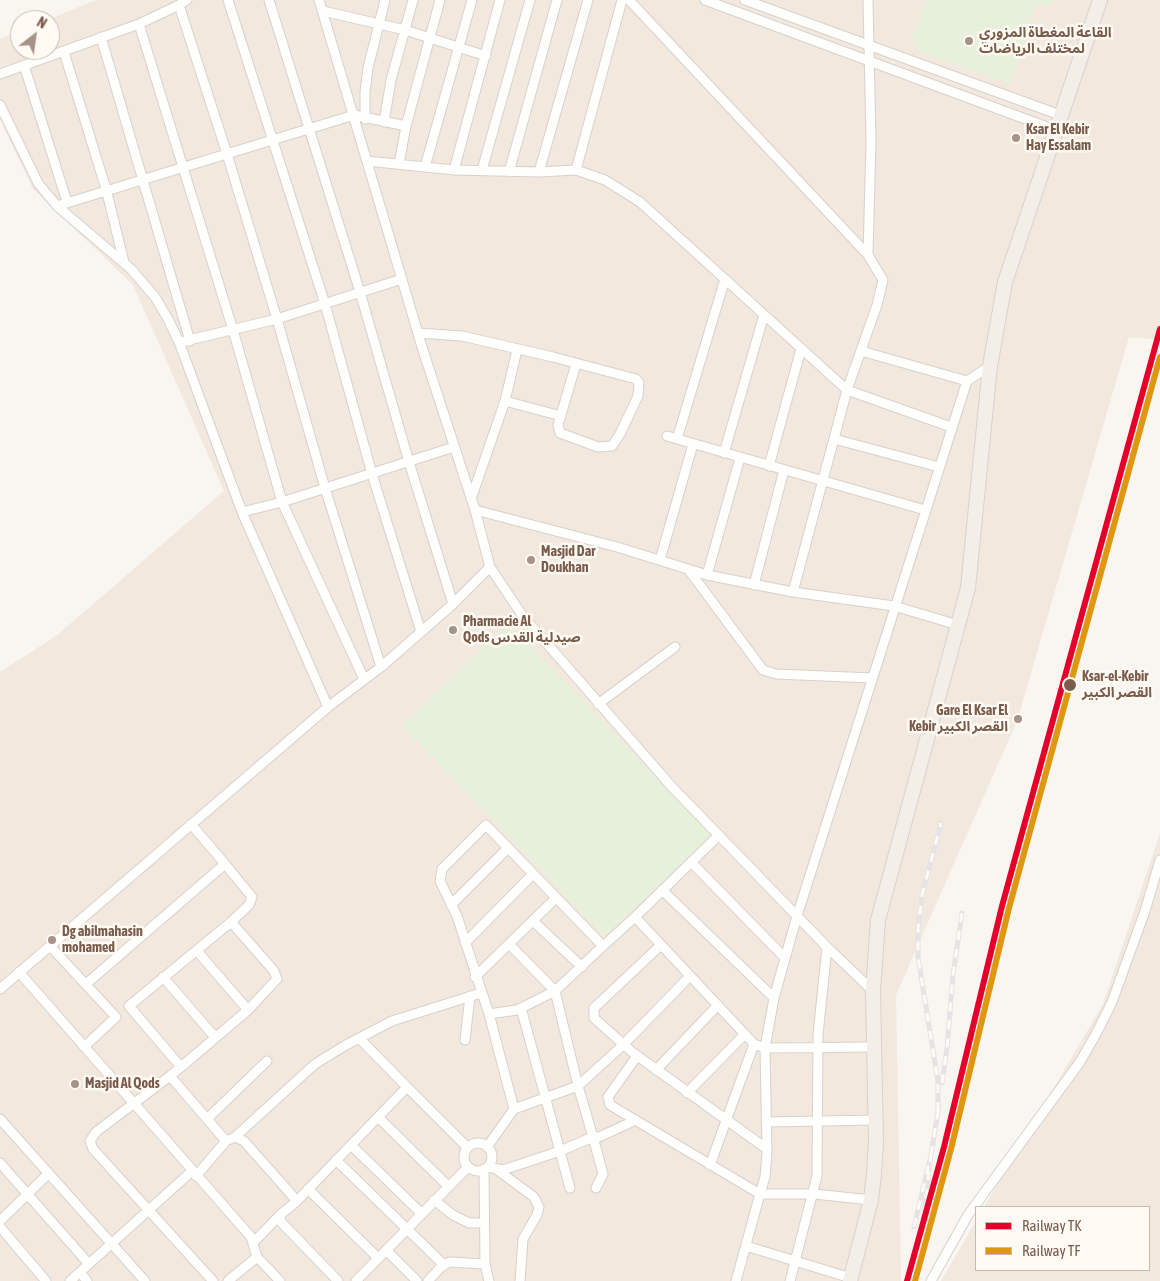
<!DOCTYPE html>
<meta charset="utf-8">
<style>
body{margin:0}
#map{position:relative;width:1160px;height:1281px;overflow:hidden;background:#f9f5f0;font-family:"Asap Condensed",sans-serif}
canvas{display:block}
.legend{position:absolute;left:975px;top:1206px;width:175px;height:65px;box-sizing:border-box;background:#fffaf3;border:1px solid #cabbb1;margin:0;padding:6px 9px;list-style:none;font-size:15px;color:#7a5c4d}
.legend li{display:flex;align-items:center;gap:10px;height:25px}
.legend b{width:25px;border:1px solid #cabbb1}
.north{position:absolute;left:10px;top:10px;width:50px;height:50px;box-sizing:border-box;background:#fffaf3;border:1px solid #cabbb1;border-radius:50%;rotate:30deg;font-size:14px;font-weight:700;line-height:20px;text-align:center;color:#7a5c4d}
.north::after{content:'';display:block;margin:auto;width:18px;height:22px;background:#a69286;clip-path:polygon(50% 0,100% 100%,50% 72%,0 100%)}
</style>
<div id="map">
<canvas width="1160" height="1281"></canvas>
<ul class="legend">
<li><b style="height:6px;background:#e4002b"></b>Railway TK</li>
<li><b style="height:6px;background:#de970f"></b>Railway TF</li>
</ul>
<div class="north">N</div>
</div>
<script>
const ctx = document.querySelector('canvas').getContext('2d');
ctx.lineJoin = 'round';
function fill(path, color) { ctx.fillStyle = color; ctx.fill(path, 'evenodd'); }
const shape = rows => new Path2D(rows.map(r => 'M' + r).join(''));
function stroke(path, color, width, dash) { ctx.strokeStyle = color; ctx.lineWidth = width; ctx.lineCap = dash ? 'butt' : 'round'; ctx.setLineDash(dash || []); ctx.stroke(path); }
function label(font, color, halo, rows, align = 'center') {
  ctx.font = font + ' "Asap Condensed","Noto Sans Arabic",sans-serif'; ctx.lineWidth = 5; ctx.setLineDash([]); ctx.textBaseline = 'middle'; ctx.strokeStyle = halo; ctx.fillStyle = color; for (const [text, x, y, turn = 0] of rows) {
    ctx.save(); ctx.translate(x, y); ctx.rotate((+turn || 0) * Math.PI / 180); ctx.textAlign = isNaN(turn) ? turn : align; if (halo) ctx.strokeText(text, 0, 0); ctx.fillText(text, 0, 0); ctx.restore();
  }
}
const residential = shape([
 [96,0,1160,0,1160,340,1129,337,1017,721,896,995,901,1281,0,1281,0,672,56,636,224,491,133,285,33,189,0,120,0,39,20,31,20,50,50,50,50,20,47,20],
 [1160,833,1160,1281,941,1281,976,1221,976,1270,1149,1270,1149,1207,984,1207,1103,1004]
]);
const green = shape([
 [926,0,1057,0,1045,6,1036,5,1011,84,916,50,916,42,911,40],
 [509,623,712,835,604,937,402,725]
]);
const street = shape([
 [187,0,179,5,227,154,277,319,325,488,381,667],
 [228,0,325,304,372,474,421,632],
 [269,0,360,292,409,462,453,604],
 [319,0,422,347,475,510],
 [622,0,576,170,605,180,640,202,847,390,951,427],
 [629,0,868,255,883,280,877,305,847,390,793,592],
 [705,0,1055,130],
 [745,0,1060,115],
 [323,11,405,30,486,56],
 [139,24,233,330,282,502,364,679],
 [101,37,190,341],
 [64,52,106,189,124,262],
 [24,65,67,202],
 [0,74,139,24,179,5],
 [0,105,38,183,57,206,131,269,155,297,168,319,179,342,242,512,328,707],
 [365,119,365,92,368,68,385,0],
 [384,122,391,80,413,0],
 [367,161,454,170,539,172,576,170],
 [399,164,406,126,440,0],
 [425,167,472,0],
 [454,170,500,0],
 [482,170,530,0],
 [509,172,557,0],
 [539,172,588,0],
 [57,206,354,115,406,126],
 [868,255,871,141,868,0],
 [418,333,462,336,553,357,636,379,639,383,638,396,620,434,612,446,598,447,560,433,558,425,576,364],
 [185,341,277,319,402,279],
 [861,351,967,381,990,366],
 [505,401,561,416],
 [667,436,925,510],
 [677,439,725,279],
 [834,439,939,467],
 [724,453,764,315],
 [769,466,801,349],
 [471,499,505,401,517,350],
 [242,512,282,502,454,447],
 [660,560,693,444],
 [688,569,763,670,776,674,872,678],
 [707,575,740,458],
 [754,585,784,470],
 [598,704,675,647],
 [691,862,785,958],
 [225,864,252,897,249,905,231,922],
 [662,890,774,998],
 [451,905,508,848],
 [635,917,719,835],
 [533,921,582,967],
 [465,943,533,874],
 [509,944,555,991,578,1086,623,1045,690,976],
 [661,945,594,1008,594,1018,632,1052,767,1149],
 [50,946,116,1017,84,1047],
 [603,946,555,991,517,1010,489,1014,457,916,440,881,442,869,486,825,603,946,635,917,754,1044,710,1165],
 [19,972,251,1237,257,1257,280,1281],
 [163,977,214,1036],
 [475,977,556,898],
 [86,984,225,864,191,824],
 [0,989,328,707,381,667,453,604,490,567],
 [873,991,827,947,672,787,522,615,490,567,475,510,617,547,707,575,793,592,894,606,958,625],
 [521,1008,570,1188],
 [489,1014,514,1109],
 [359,1038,407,1087],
 [465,1040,470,996],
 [754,1044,765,1048,774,998,797,916,967,381],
 [637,1056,608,1097,610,1105,760,1194,765,1177,767,1153,765,1048,875,1047],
 [181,1067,248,1010],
 [656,1070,718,1005],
 [170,1076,181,1067,129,1006,231,922,274,971,277,979,248,1010,197,951],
 [687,1093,745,1034],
 [378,1117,448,1186],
 [0,1119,145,1281],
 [207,1119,267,1061],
 [766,1122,876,1120],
 [235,1137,315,1064,346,1045,392,1021,481,993],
 '464 1157a14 14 0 1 1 28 0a14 14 0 1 1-28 0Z',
 [351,1145,421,1213],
 [487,1147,514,1109,578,1086,593,1137,599,1137,636,1120],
 [336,1160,444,1265],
 [0,1163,89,1264],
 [488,1167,503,1170,560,1151,593,1137,603,1174,596,1188],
 [484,1169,485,1264,489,1281],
 [496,1169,534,1197,539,1207,537,1215,523,1239,520,1281],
 [196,1176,226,1141,235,1137,244,1141,297,1201,407,1087,467,1147],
 [308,1189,378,1258],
 [434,1200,453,1215,469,1223,483,1223],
 [297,1201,280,1215,281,1222,338,1281],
 [0,1221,48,1174],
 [0,1227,46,1281],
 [253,1243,280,1215],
 [746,1246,851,1278],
 [386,1250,417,1281],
 [80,1272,87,1281],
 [70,1281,192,1171],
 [213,1281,93,1149,90,1141,96,1132,170,1076,226,1141],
 [228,1281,257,1257],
 [356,1281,468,1167],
 [428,1281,440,1268,449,1262,485,1264],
 [736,1281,760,1194,814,1194,871,1200],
 [790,1281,817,1176,818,1035,827,947],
 [931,1281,968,1215,1080,1062,1096,1034,1112,1002,1145,911,1160,860]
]);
const primary = shape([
 [850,1281,871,1200,874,1173,876,1143,873,991,878,920,968,588,990,366,1005,282,1100,0]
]);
const rail = shape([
 [942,1083,947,1048,953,975,962,913],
 [938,1111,938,1082,918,957,918,929,922,895,941,823],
 [931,1155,939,1106],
 [914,1227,931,1155,923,1223]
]);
const rail1 = shape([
 [907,1281,944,1147,1002,906,1160,329]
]);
const rail2 = shape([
 [915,1281,951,1149,1009,908,1160,357]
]);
const markers = [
 [969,41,5,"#a69286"],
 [1016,138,5,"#a69286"],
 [531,560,5,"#a69286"],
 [453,630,5,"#a69286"],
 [1070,685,7,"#7a5c4d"],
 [1018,719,5,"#a69286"],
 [52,940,5,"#a69286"],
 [75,1084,5,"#a69286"]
];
const poiNames = [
 ["القاعة المغطاة المزوري",979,33],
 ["لمختلف الرياضات",979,49],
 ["Ksar El Kebir",1026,130],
 ["Hay Essalam",1026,146],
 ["Masjid Dar",541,552],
 ["Doukhan",541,568],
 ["Pharmacie Al",463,622],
 ["Qods صيدلية القدس",463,638],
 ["Gare El Ksar El",1008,711,"right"],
 ["Kebir القصر الكبير",1008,727,"right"],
 ["Dg abilmahasin",62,932],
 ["mohamed",62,948],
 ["Masjid Al Qods",85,1084]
];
const stopNames = [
 ["Ksar-el-Kebir",1082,677],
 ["القصر الكبير",1082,693]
];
fill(residential, '#f2e8de');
fill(green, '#e7f0db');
stroke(street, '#d7d1cb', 11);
stroke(primary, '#dad1cc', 16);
stroke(street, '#fefefd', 9);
stroke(primary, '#f3eee8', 14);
stroke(rail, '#e6e3e7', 5);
stroke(rail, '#fffaf3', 3, [9]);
stroke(rail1, '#e4002b', 6);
stroke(rail2, '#de970f', 6);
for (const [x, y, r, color] of markers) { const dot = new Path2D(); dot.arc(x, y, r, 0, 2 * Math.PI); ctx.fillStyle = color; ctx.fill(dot); stroke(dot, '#fffaf3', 2); }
label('bold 14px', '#7a5c4d', '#fffaf3', poiNames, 'left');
label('bold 14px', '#7a5c4d', '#fffaf3', stopNames, 'left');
</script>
